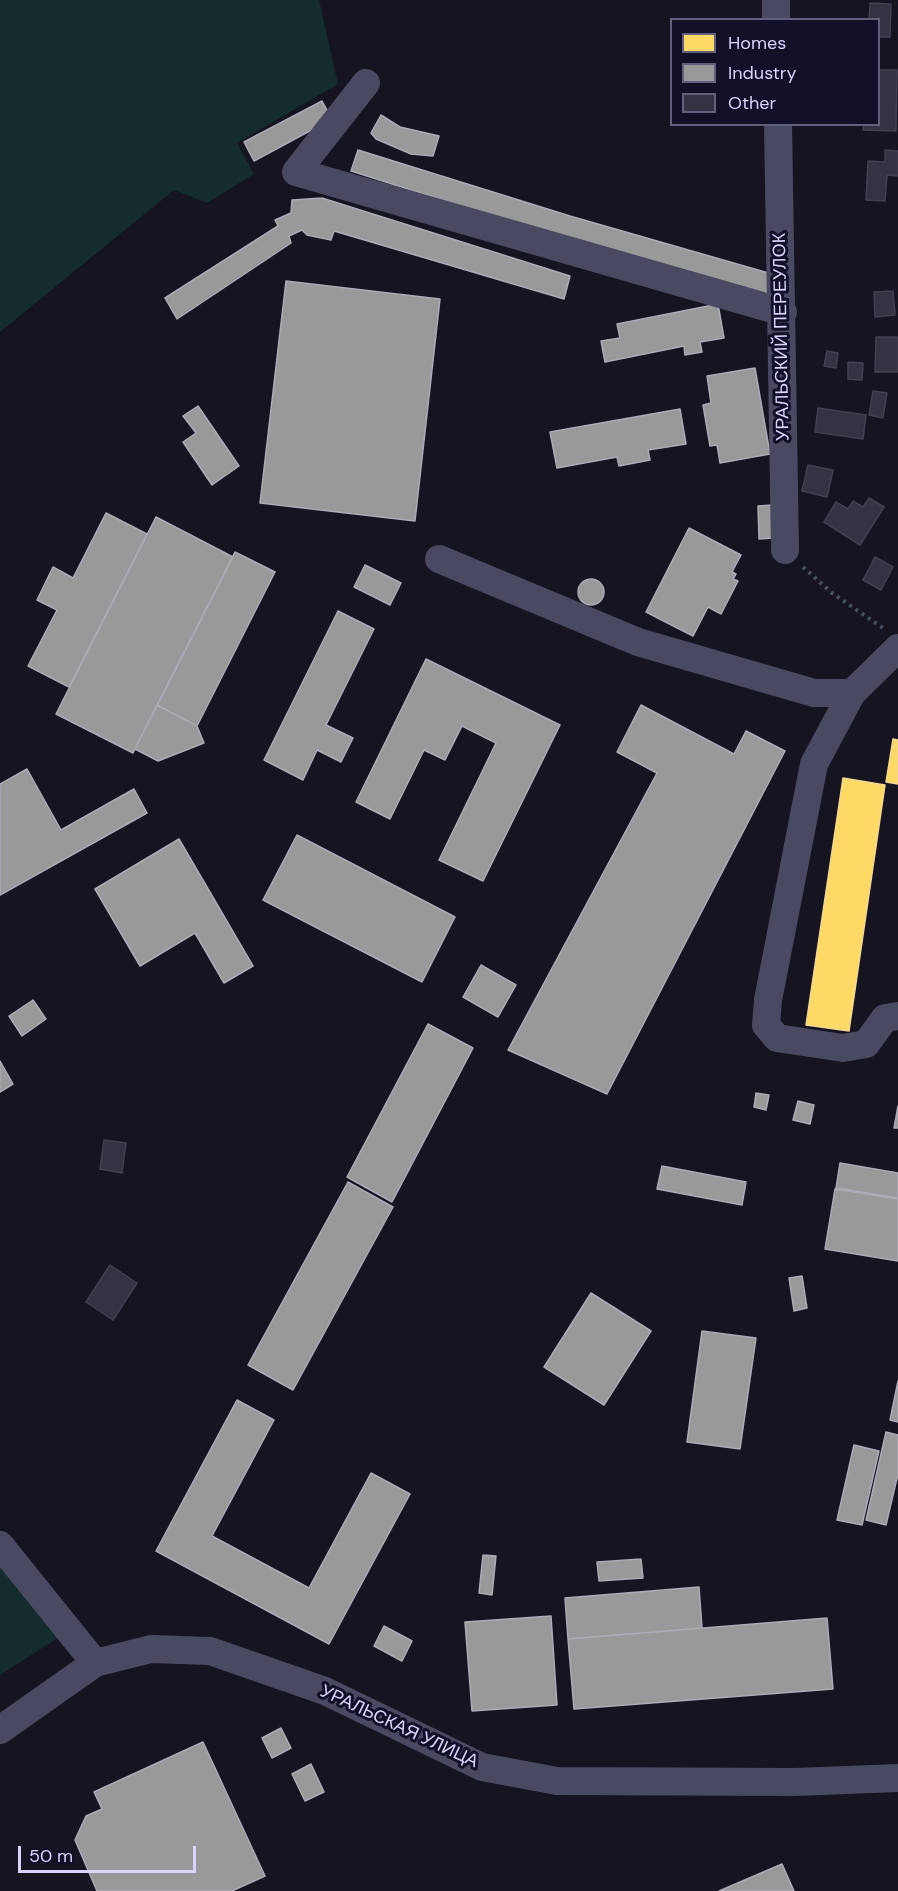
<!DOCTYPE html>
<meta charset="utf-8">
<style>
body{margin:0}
#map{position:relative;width:898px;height:1891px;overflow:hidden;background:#161421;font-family:"DM Sans",sans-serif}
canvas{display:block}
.legend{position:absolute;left:670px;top:18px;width:210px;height:108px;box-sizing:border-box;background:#130f26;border:2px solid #625e7d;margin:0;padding:8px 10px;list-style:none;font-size:18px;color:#d9d4ff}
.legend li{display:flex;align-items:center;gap:12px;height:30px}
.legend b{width:30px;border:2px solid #625e7d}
.scale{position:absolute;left:18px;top:1846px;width:178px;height:27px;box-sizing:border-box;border:3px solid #d9d4ff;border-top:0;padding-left:8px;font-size:18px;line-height:21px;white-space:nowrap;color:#d9d4ff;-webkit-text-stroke:4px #130f26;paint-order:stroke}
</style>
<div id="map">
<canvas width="898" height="1891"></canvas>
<ul class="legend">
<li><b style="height:16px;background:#ffd966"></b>Homes</li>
<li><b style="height:16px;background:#999"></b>Industry</li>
<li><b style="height:16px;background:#343243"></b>Other</li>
</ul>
<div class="scale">50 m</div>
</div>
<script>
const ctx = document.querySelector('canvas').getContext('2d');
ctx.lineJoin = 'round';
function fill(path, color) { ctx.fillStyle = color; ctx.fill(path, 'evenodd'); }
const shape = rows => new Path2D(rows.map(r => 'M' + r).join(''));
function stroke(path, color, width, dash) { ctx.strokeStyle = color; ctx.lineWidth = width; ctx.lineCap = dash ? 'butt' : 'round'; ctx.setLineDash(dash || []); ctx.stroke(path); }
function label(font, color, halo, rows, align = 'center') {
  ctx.font = font + ' "DM Sans",sans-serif'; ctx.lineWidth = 6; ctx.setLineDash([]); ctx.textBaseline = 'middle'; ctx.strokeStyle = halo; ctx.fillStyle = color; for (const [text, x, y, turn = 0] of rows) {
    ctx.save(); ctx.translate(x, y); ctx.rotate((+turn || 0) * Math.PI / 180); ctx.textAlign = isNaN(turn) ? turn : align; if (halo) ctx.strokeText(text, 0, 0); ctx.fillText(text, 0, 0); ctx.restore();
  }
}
const green = shape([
 [0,0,319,0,338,84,237,143,254,174,207,203,174,190,0,332],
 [0,1564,61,1636,0,1675]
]);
const homes = shape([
 [893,739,898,740,898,784,886,782,893,739],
 [843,778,885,785,849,1031,806,1025,843,778]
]);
const industry = shape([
 [322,101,332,119,254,161,244,142,322,101],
 [381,115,400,127,439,136,433,156,411,154,376,139,371,133,381,115],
 [358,150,570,216,772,274,772,295,562,238,351,171,358,150],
 [322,198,570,276,564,299,334,231,331,240,307,235,302,230,289,236,291,243,177,319,165,298,278,226,275,220,291,213,292,200,322,198],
 [286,281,440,299,415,521,260,503,286,281],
 [718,304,724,338,700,342,702,352,685,355,684,346,605,362,601,341,620,338,617,324,718,304],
 [755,368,770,454,720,463,717,445,710,446,703,405,711,403,707,376,755,368],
 [198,406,239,466,212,485,183,442,196,433,183,416,198,406],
 [680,409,686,444,648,450,650,460,619,466,617,457,557,468,550,432,680,409],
 [772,505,774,538,759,539,758,506,772,505],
 [106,513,147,534,69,687,28,666,57,610,37,600,53,567,73,578,106,513],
 [156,517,233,557,133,753,56,714,156,517],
 [689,528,741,555,732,572,736,574,733,579,738,581,721,614,708,607,693,636,646,612,689,528],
 [235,552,275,572,197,726,157,705,235,552],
 [365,565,401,583,390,605,354,587,365,565],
 '578 592a13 13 0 1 1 26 0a13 13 0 1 1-26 0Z',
 [338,611,374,629,326,725,353,738,341,762,317,750,303,780,264,760,338,611],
 [426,659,560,725,483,881,439,860,496,743,462,726,445,760,424,750,390,819,356,802,426,659],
 [157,705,197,726,204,743,158,761,135,749,157,705],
 [641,705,734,754,746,731,785,751,607,1094,508,1050,657,773,617,752,641,705],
 [27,769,61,830,134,789,147,813,0,895,0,784,27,769],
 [297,835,455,917,422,982,263,900,297,835],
 [179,839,253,966,224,983,195,933,140,966,95,889,179,839],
 [481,965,516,985,498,1017,463,997,481,965],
 [33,1000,46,1019,22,1036,9,1016,33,1000],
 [428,1024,473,1048,392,1202,347,1177,428,1024],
 [0,1061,13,1084,0,1092,0,1061],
 [756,1093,769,1095,766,1110,754,1107,756,1093],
 [798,1101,814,1105,810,1124,793,1120,798,1101],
 [898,1106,898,1128,894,1128,898,1106],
 [840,1163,898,1173,898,1198,836,1188,840,1163],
 [662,1166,746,1182,742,1205,657,1189,662,1166],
 [348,1182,393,1207,293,1390,248,1365,348,1182],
 [835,1189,898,1199,898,1261,825,1249,835,1189],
 [802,1276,807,1308,794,1311,789,1278,802,1276],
 [591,1293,651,1331,604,1405,544,1367,591,1293],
 [702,1331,756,1338,740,1449,687,1442,702,1331],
 [898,1381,898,1422,890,1420,898,1381],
 [237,1400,274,1420,212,1536,309,1588,371,1473,410,1494,329,1644,156,1551,237,1400],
 [886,1432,898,1435,898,1474,886,1525,866,1520,886,1432],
 [854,1445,879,1451,862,1525,837,1520,854,1445],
 [483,1555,496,1556,492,1595,479,1593,483,1555],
 [641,1559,643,1578,599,1581,597,1562,641,1559],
 [699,1587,702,1628,568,1639,565,1598,699,1587],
 [551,1616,557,1705,472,1711,465,1622,551,1616],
 [827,1618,833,1689,574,1709,568,1639,827,1618],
 [384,1626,412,1641,402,1661,374,1646,384,1626],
 [281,1728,291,1748,272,1758,262,1738,281,1728],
 [203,1742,265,1876,232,1891,97,1891,75,1840,86,1816,102,1809,94,1792,203,1742],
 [311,1764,324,1792,305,1801,292,1774,311,1764],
 [782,1864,794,1891,719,1891,782,1864]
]);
const building = shape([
 [870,3,891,4,890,37,878,37,878,20,869,20,870,3],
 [878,70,897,70,896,131,863,130,864,124,878,124,878,70],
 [885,150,898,151,898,176,887,175,885,201,866,200,868,161,885,162,885,150],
 [893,291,895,315,875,317,874,292,893,291],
 [876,337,898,337,898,372,875,372,876,337],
 [827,351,838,353,836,368,824,366,827,351],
 [848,362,863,363,862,380,848,379,848,362],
 [873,391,887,393,883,418,869,415,873,391],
 [818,408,866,415,863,439,815,432,818,408],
 [808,465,833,470,827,497,802,491,808,465],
 [869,498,884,507,860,545,824,522,836,502,848,509,853,501,863,507,869,498],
 [875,557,893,567,881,590,863,580,875,557],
 [104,1140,126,1143,122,1173,100,1169,104,1140],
 [110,1265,137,1283,113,1320,86,1302,110,1265]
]);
const path = shape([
 [803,567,832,593,883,628]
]);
const minor = shape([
 [776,0,776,20],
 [366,83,296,172,783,312],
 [778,124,785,550],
 [439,559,638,642,814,693,852,693,898,648],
 [852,693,814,764,768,1000,766,1025,777,1038,843,1048,866,1044,885,1018,898,1016],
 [0,1545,95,1663],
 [0,1730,95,1663,151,1649,210,1651,325,1691,482,1767,557,1781,795,1782,898,1778]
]);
const streetNames = [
 ["УРАЛЬСКИЙ ПЕРЕУЛОК",782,337,-91],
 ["УРАЛЬСКАЯ УЛИЦА",399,1727,25]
];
fill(green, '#132c2d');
fill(homes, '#ffd966');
stroke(homes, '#f4d894', 1.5);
fill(industry, '#999');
stroke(industry, '#acabb8', 1.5);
fill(building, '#343243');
stroke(building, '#433f54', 1.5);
stroke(path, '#44505f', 4, [3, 4.5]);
stroke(minor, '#4a4962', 28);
label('18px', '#d9d4ff', '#130f26', streetNames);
</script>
